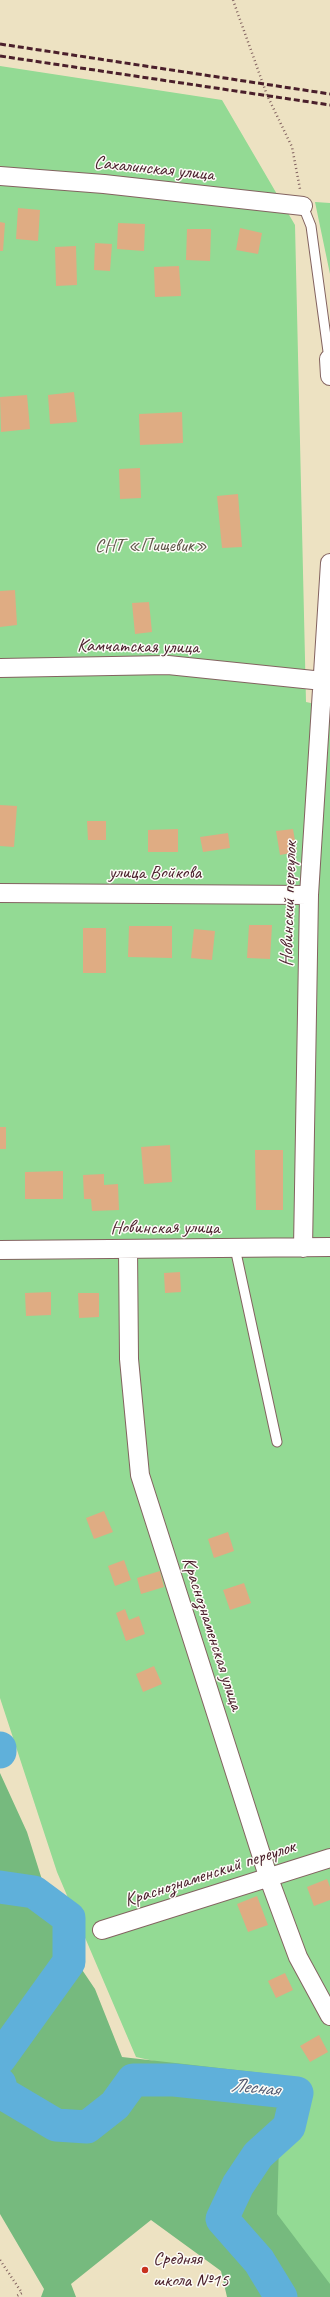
<!DOCTYPE html>
<meta charset="utf-8">
<style>
body{margin:0}
canvas{display:block;background:#ede2c2}
</style>
<canvas width="330" height="2297"></canvas>
<script>
const ctx = document.querySelector('canvas').getContext('2d');
ctx.lineJoin = 'round';
function fill(path, color) { ctx.fillStyle = color; ctx.fill(path, 'evenodd'); }
const shape = rows => new Path2D(rows.map(r => 'M' + r).join(''));
function stroke(path, color, width, dash) { ctx.strokeStyle = color; ctx.lineWidth = width; ctx.lineCap = dash ? 'butt' : 'round'; ctx.setLineDash(dash || []); ctx.stroke(path); }
function label(font, color, halo, rows, align = 'center') {
  ctx.font = font + ' Caveat,sans-serif'; ctx.lineWidth = 3; ctx.setLineDash([]); ctx.textBaseline = 'middle'; ctx.strokeStyle = halo; ctx.fillStyle = color; for (const [text, x, y, turn = 0] of rows) {
    ctx.save(); ctx.translate(x, y); ctx.rotate((+turn || 0) * Math.PI / 180); ctx.textAlign = isNaN(turn) ? turn : align; if (halo) ctx.strokeText(text, 0, 0); ctx.fillText(text, 0, 0); ctx.restore();
  }
}
const green = shape([
 [0,66,222,100,295,225,306,702,330,707,330,2297,255,2204,297,2093,136,2057,57,1872,0,1698],
 [315,202,330,203,330,274]
]);
const forest = shape([
 [0,1773,27,1832,60,1937,95,1989,122,2057,281,2075,277,2214,330,2284,330,2297,227,2297,221,2271,151,2220,71,2284,76,2297,41,2297,44,2289,0,2214]
]);
const river = shape([
 [0,1748,0,1752],
 [0,1887,34,1892,69,1918,69,1962,0,2058],
 [0,2084,2,2093,56,2125,87,2127,115,2105,133,2080,174,2080,297,2093,289,2127,258,2155,238,2185,222,2219,259,2261,281,2297]
]);
const building = shape([
 [18,208,40,210,38,241,16,239],
 [0,222,5,223,3,251,0,251],
 [118,223,145,224,144,251,117,249],
 [240,228,262,233,258,254,236,250],
 [187,229,211,229,210,261,186,260],
 [95,243,112,244,110,271,94,270],
 [76,246,77,285,56,286,55,247],
 [179,266,181,296,155,297,154,267],
 [74,392,77,422,50,424,48,395],
 [27,395,30,429,1,432,0,397],
 [182,412,183,443,140,445,139,414],
 [140,468,141,498,120,499,119,469],
 [238,494,242,547,222,548,217,496],
 [15,590,17,625,0,627,0,591],
 [149,602,152,632,135,634,132,603],
 [0,805,17,806,14,847,0,846],
 [87,821,106,821,106,840,88,840],
 [178,829,178,852,148,852,148,830],
 [293,829,297,852,280,855,276,831],
 [228,833,230,848,203,852,200,837],
 [249,925,272,925,270,959,247,958],
 [129,926,172,926,172,958,128,957],
 [83,928,106,928,106,973,83,973],
 [194,929,215,931,212,960,191,958],
 [0,1127,6,1127,6,1149,0,1149],
 [170,1145,172,1182,144,1184,141,1147],
 [255,1150,283,1150,283,1210,256,1210],
 [63,1171,63,1199,25,1199,25,1172],
 [104,1174,104,1185,118,1184,119,1210,92,1211,91,1199,84,1199,83,1175],
 [180,1272,181,1292,165,1293,164,1273],
 [51,1292,51,1315,26,1316,25,1293],
 [78,1293,99,1293,99,1317,79,1318],
 [104,1511,113,1532,94,1539,86,1518],
 [228,1532,234,1551,214,1558,208,1539],
 [124,1560,131,1580,115,1586,108,1566],
 [160,1571,164,1587,141,1594,137,1578],
 [244,1583,251,1603,230,1610,223,1590],
 [125,1609,129,1620,139,1616,145,1634,126,1641,116,1613],
 [154,1666,162,1684,143,1692,136,1674],
 [327,1879,330,1887,330,1900,314,1906,307,1887],
 [257,1896,268,1925,248,1932,237,1904],
 [285,1973,293,1990,276,1998,268,1981],
 [319,2035,328,2052,310,2062,300,2046]
]);
const path = shape([
 [233,0,267,95,292,147,300,189],
 [0,2260,22,2293,15,2297]
]);
const service = shape([
 [303,206,311,226,329,359],
 [235,1248,277,1442]
]);
const minor = shape([
 [0,176,104,184,303,206],
 [329,359,330,376],
 [0,668,168,665,323,681],
 [0,893,309,895],
 [303,1248,309,895,330,563],
 [128,1249,129,1359,140,1475,268,1876,298,1957,330,2016],
 [0,1250,330,1247],
 [102,1930,330,1858]
]);
const rail = shape([
 [0,44,330,94],
 [0,56,330,105]
]);
const markers = [
 [145,2270,4,"#c8321e"]
];
const streetNames = [
 ["Сахалинская улица",154,169,6],
 ["Камчатская улица",138,647,1],
 ["улица Войкова",155,873],
 ["Новинский переулок",289,904,-88],
 ["Новинская улица",165,1228],
 ["Краснознаменская улица",212,1634,72],
 ["Краснознаменский переулок",210,1874,-18]
];
const parkNames = [
 ["СНТ «Пищевик»",151,546]
];
const poiNames = [
 ["Средняя",153,2259],
 ["школа №15",153,2281]
];
const waterNames = [
 ["Лесная",255,2088,6]
];
fill(green, '#93da94');
fill(forest, '#76ba7e');
stroke(river, '#5fb0da', 33);
fill(building, '#dfac83');
stroke(service, '#836360', 11);
stroke(minor, '#836360', 20);
stroke(path, '#836360', 2.5, [1, 3]);
stroke(service, '#fff', 9);
stroke(minor, '#fff', 18);
stroke(rail, '#4a1f2b', 3, [6, 3]);
for (const [x, y, r, color] of markers) { const dot = new Path2D(); dot.arc(x, y, r, 0, 2 * Math.PI); ctx.fillStyle = color; ctx.fill(dot); stroke(dot, '#fdfcf7', 1.5); }
label('19px', '#4a1f2b', '#fdfcf7', streetNames);
label('19px', '#60574a', '#fdfcf7', parkNames);
label('19px', '#4a1f2b', '#fdfcf7', poiNames, 'left');
label('italic 20px', '#525971', '#fdfcf7', waterNames);
</script>
